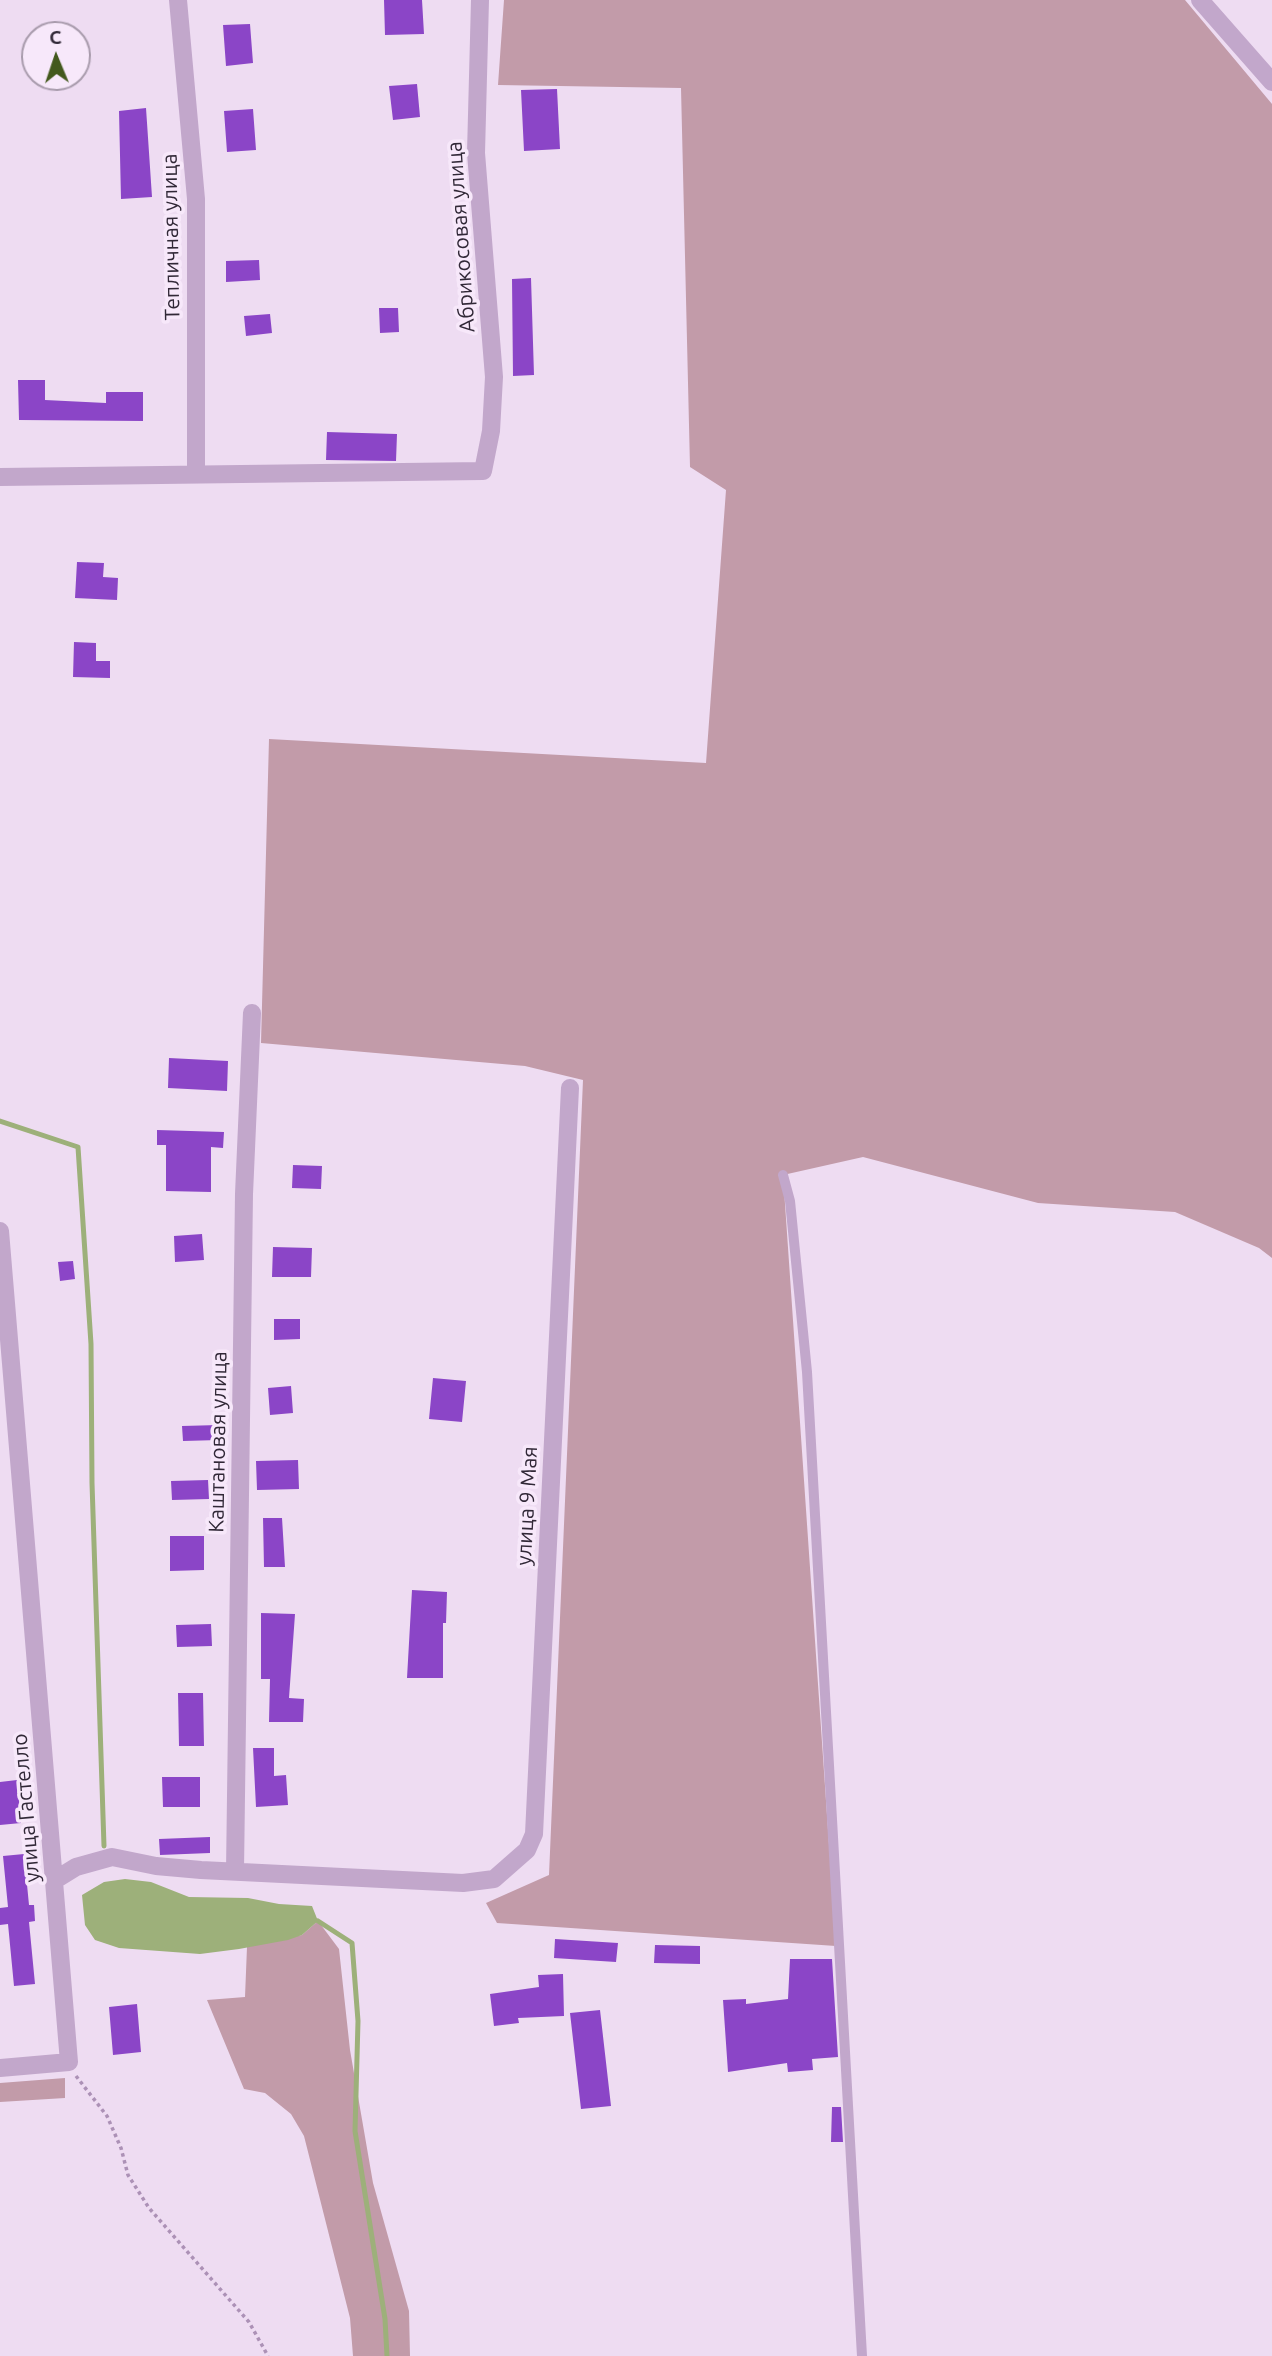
<!DOCTYPE html>
<meta charset="utf-8">
<style>
body{margin:0}
#map{position:relative;width:1272px;height:2356px;overflow:hidden;background:#eedcf2;font-family:Ubuntu,sans-serif}
canvas{display:block}
.north{position:absolute;left:21px;top:21px;width:70px;height:70px;box-sizing:border-box;background:#f7e8fa;border:2px solid #a89bac;border-radius:50%;rotate:358deg;font-size:19px;font-weight:700;line-height:28px;text-align:center;color:#312837}
.north::after{content:'';display:block;margin:auto;width:24px;height:32px;background:#43591d;clip-path:polygon(50% 0,100% 100%,50% 72%,0 100%)}
</style>
<div id="map">
<canvas width="1272" height="2356"></canvas>
<div class="north">С</div>
</div>
<script>
const ctx = document.querySelector('canvas').getContext('2d');
ctx.lineJoin = 'round';
function fill(path, color) { ctx.fillStyle = color; ctx.fill(path, 'evenodd'); }
const shape = rows => new Path2D(rows.map(r => 'M' + r).join(''));
function stroke(path, color, width, dash) { ctx.strokeStyle = color; ctx.lineWidth = width; ctx.lineCap = dash ? 'butt' : 'round'; ctx.setLineDash(dash || []); ctx.stroke(path); }
function label(font, color, halo, rows, align = 'center') {
  ctx.font = font + ' Ubuntu,sans-serif'; ctx.lineWidth = 7; ctx.setLineDash([]); ctx.textBaseline = 'middle'; ctx.strokeStyle = halo; ctx.fillStyle = color; for (const [text, x, y, turn = 0] of rows) {
    ctx.save(); ctx.translate(x, y); ctx.rotate((+turn || 0) * Math.PI / 180); ctx.textAlign = isNaN(turn) ? turn : align; if (halo) ctx.strokeText(text, 0, 0); ctx.fillText(text, 0, 0); ctx.restore();
  }
}
const green = shape([
 [504,0,1185,0,1272,104,1272,1258,1259,1248,1175,1212,1038,1203,863,1157,783,1175,836,1946,497,1923,486,1903,549,1875,583,1080,525,1066,261,1043,269,739,706,763,726,490,690,467,681,88,498,85],
 [318,1921,339,1949,350,2050,373,2183,409,2311,410,2356,353,2356,350,2318,304,2136,291,2114,265,2093,244,2089,207,2000,245,1997,247,1947,302,1935],
 [65,2078,65,2098,0,2102,0,2083]
]);
const water = shape([
 [125,1879,151,1882,189,1897,248,1898,279,1904,312,1906,318,1921,302,1935,288,1940,239,1949,200,1954,119,1948,95,1940,85,1925,82,1895,104,1882]
]);
const stream = shape([
 [0,1121,78,1147,91,1344,92,1483,104,1846],
 [318,1921,352,1943,358,2021,355,2131,385,2319,387,2356]
]);
const building = shape([
 [384,0,422,0,424,34,385,35],
 [250,24,253,63,226,66,223,25],
 [417,84,420,117,393,120,389,86],
 [557,89,560,149,524,151,521,90],
 [146,108,152,197,121,199,119,111],
 [253,109,256,150,227,152,224,111],
 [259,260,260,280,226,282,226,261],
 [531,278,534,375,513,376,512,279],
 [379,308,398,308,399,332,380,333],
 [270,314,272,333,246,336,244,316],
 [18,380,45,380,45,400,106,403,106,392,143,392,143,421,19,420],
 [327,432,397,434,396,461,326,460],
 [77,562,104,563,103,577,118,578,117,600,75,598],
 [74,642,96,643,96,661,110,661,110,678,73,677],
 [169,1058,228,1061,227,1091,168,1088],
 [157,1130,224,1132,223,1148,211,1147,211,1192,166,1191,166,1145,157,1145],
 [293,1165,322,1166,321,1189,292,1188],
 [202,1234,204,1260,175,1262,174,1236],
 [273,1247,312,1248,311,1277,272,1277],
 [73,1261,75,1279,60,1281,58,1262],
 [274,1319,300,1319,300,1339,274,1340],
 [433,1378,466,1381,462,1422,429,1419],
 [291,1386,293,1413,270,1415,268,1388],
 [219,1425,219,1440,183,1441,182,1426],
 [298,1460,299,1489,257,1490,256,1461],
 [208,1480,209,1499,172,1500,171,1481],
 [263,1518,282,1518,285,1567,264,1567],
 [170,1536,204,1536,204,1570,170,1571],
 [412,1590,447,1592,446,1623,443,1623,443,1678,407,1678],
 [261,1613,295,1614,289,1698,304,1699,303,1722,269,1722,270,1679,261,1679],
 [211,1624,212,1646,177,1647,176,1625],
 [178,1693,203,1693,204,1746,179,1746],
 [253,1748,274,1748,274,1776,286,1775,288,1805,256,1807],
 [162,1777,200,1777,200,1807,163,1807],
 [17,1780,21,1823,0,1825,0,1782],
 [210,1837,210,1853,160,1855,159,1839],
 [24,1854,29,1905,34,1905,35,1921,29,1922,35,1984,14,1986,8,1924,0,1925,0,1908,8,1907,3,1856],
 [555,1939,618,1943,616,1962,554,1958],
 [655,1945,700,1946,700,1964,654,1963],
 [790,1959,832,1959,838,2057,812,2059,813,2070,788,2072,787,2063,728,2072,723,2000,746,1999,746,2004,788,1999],
 [563,1974,564,2016,518,2018,519,2023,494,2026,490,1994,539,1987,538,1975],
 [137,2004,141,2052,113,2055,109,2007],
 [600,2010,611,2106,581,2109,570,2013],
 [832,2107,841,2107,843,2142,831,2142]
]);
const path = shape([
 [76,2076,107,2116,121,2148,128,2175,149,2208,249,2322,268,2356]
]);
const lane = shape([
 [783,1175,790,1201,807,1372,862,2356]
]);
const street = shape([
 [178,0,196,199,196,474],
 [1200,0,1272,82],
 [0,477,483,471,491,431,494,377,476,153,480,0],
 [0,1231,69,2062,0,2068],
 [235,1871,244,1194,252,1013],
 [55,1880,76,1867,112,1857,156,1866,201,1870,463,1883,494,1879,527,1850,534,1834,570,1088]
]);
const streetNames = [
 ["Тепличная улица",171,237,-91],
 ["Абрикосовая улица",461,237,-94],
 ["Каштановая улица",218,1442,-89],
 ["улица 9 Мая",527,1506,-87],
 ["улица Гастелло",26,1808,-95]
];
fill(green, '#c29ba9');
fill(water, '#9db07a');
stroke(stream, '#9db07a', 5);
fill(building, '#8b45c7');
stroke(path, '#ac91b6', 3.5, [3.5, 3.5]);
stroke(lane, '#c2a7cb', 10);
stroke(street, '#c2a7cb', 18);
label('21px', '#312837', '#f7e8fa', streetNames);
</script>
